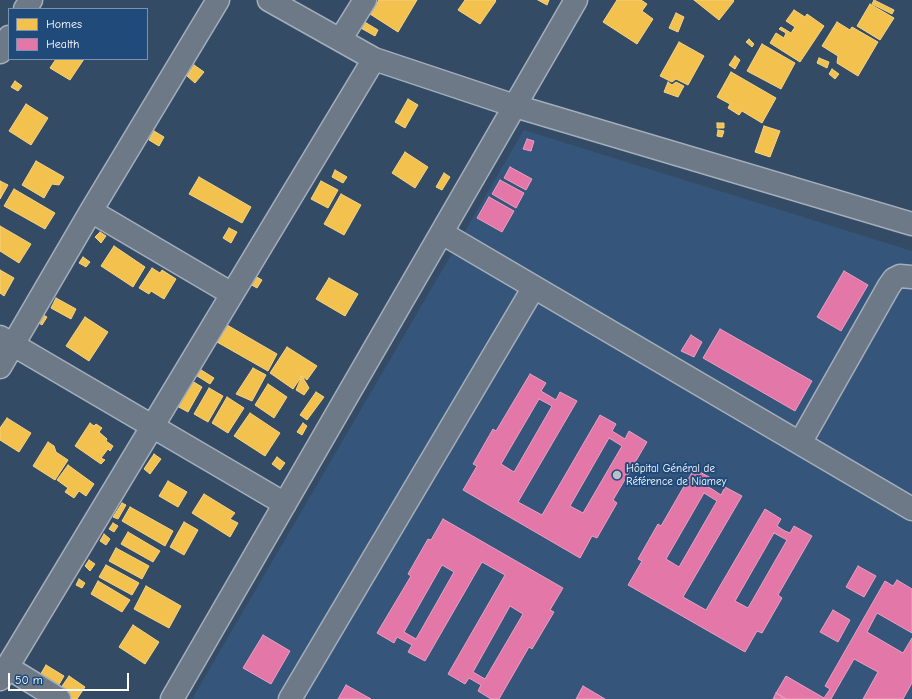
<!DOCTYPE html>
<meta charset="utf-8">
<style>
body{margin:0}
#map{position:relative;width:912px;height:699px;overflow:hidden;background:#344b65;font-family:"Comic Neue",sans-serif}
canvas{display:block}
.legend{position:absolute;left:8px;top:8px;width:140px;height:52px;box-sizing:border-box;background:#1f4a7a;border:1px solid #7992af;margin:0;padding:5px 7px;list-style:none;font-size:12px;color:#fff}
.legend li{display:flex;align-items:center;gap:8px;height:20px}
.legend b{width:20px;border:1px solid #7992af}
.scale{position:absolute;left:8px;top:673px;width:121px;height:18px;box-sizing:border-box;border:2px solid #fff;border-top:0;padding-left:5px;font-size:12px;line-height:14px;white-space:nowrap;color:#fff;-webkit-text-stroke:3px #1f4a7a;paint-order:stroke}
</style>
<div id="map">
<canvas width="912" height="699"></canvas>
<ul class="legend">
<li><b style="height:11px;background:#f2c14e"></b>Homes</li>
<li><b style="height:11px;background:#e377a8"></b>Health</li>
</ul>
<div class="scale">50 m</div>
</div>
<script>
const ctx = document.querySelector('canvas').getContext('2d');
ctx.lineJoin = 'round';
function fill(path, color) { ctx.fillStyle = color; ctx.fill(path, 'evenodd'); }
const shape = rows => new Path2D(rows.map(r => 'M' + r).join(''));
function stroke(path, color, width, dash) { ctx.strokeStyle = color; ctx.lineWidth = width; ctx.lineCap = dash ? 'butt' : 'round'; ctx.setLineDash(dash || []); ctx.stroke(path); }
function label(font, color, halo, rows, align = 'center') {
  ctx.font = font + ' "Comic Neue",sans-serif'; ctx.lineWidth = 4; ctx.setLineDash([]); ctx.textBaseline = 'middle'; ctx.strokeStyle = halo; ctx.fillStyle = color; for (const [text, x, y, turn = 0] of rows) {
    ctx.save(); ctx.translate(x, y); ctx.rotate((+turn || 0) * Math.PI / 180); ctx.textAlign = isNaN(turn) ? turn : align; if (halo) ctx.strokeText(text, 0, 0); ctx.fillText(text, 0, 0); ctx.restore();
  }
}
const built = shape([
 [524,130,912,251,912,699,192,699]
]);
const homes = shape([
 [379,0,417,0,398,32,370,14,379,0],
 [465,0,495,0,496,1,480,24,458,10,465,0],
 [538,0,549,0,547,5,538,0],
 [617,0,641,0,647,4,642,11,653,19,637,44,603,22,617,0],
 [694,0,733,0,734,1,719,20,694,0],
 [874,0,894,10,892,14,872,4,874,0],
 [870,4,894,18,880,40,857,26,870,4],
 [794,10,805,17,807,14,824,26,800,62,770,43,776,33,784,38,786,33,779,29,781,27,791,33,795,27,786,21,794,10],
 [676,13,684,17,678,32,669,28,676,13],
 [363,21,378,30,375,36,359,27,363,21],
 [837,22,850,30,852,27,878,42,858,76,837,63,838,56,822,46,837,22],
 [749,39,754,44,752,47,746,42,749,39],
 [679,42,704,56,688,85,676,79,672,82,660,76,679,42],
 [762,44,795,63,781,89,747,71,762,44],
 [735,56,740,60,735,69,729,65,735,56],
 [819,58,829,62,827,68,817,63,819,58],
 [56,59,84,59,70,80,50,68,56,59],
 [194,65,204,72,195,83,187,76,194,65],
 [832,69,839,74,835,79,829,74,832,69],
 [731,72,776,98,762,123,742,111,739,115,728,108,730,104,717,97,731,72],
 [15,81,22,86,18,91,11,87,15,81],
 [668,82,672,85,676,82,684,86,678,97,664,92,668,82],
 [408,99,418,105,405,128,395,122,408,99],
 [26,104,48,118,31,145,9,131,26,104],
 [717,123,724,123,724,128,717,128,717,123],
 [764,126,780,131,770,157,755,152,764,126],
 [718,130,724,131,722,137,717,136,718,130],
 [154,131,164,137,159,146,149,140,154,131],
 [405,152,428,167,415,188,392,173,405,152],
 [36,161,64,177,59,185,52,184,44,198,22,185,36,161],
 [335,170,347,177,343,183,332,177,335,170],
 [444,173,450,177,442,190,436,187,444,173],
 [199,177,251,207,242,223,189,194,199,177],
 [0,181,8,185,0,199,0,181],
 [321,181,338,190,328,208,311,199,321,181],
 [14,189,55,213,45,229,4,206,14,189],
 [341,194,361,205,344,235,324,224,341,194],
 [0,226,31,244,19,263,0,251,0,226],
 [229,228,237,232,231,243,223,238,229,228],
 [100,232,106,236,101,243,95,237,100,232],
 [114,246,145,267,133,287,101,266,114,246],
 [83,257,90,262,86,267,79,263,83,257],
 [152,268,160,273,162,270,176,279,164,299,151,291,149,294,139,288,152,268],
 [0,270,14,278,4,296,0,293,0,270],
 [253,275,262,280,257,288,248,283,253,275],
 [329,278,358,294,345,316,316,299,329,278],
 [56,298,76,309,71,319,51,308,56,298],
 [38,312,47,317,42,325,33,319,38,312],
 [85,317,108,332,89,361,66,346,85,317],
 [227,325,277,354,268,371,217,342,227,325],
 [287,347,317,366,307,380,302,376,293,389,270,373,287,347],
 [198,368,214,378,210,384,194,374,198,368],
 [253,368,266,375,252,401,236,394,253,368],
 [302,376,309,388,304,395,296,390,302,376],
 [192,381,202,387,188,412,177,406,192,381],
 [268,384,287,397,274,418,255,405,268,384],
 [209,388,223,396,208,422,194,414,209,388],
 [316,392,324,397,307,420,300,415,316,392],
 [227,397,244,408,228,433,212,423,227,397],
 [250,413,280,433,265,456,234,436,250,413],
 [7,418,31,433,19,452,0,440,0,428,7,418],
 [90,423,94,426,96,424,102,428,99,432,107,439,106,441,113,446,110,451,108,449,101,458,105,460,101,464,75,446,90,423],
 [303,423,307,426,302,435,297,432,303,423],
 [48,442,54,446,56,452,68,460,55,480,33,466,48,442],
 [154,454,161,459,150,474,144,469,154,454],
 [277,457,285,463,280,470,272,464,277,457],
 [68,465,94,484,86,496,79,491,74,498,65,492,68,488,57,480,68,465],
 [168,481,187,492,178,507,159,496,168,481],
 [204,494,235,513,230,519,238,523,230,537,192,513,204,494],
 [122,503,126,505,118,519,113,517,122,503],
 [130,507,173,531,165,546,122,521,130,507],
 [184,522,198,530,184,555,170,547,184,522],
 [113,523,118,526,114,532,109,529,113,523],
 [128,532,160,551,153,562,121,544,128,532],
 [104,534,110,539,106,545,100,541,104,534],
 [116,548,149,566,142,579,109,561,116,548],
 [89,560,95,564,90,571,85,566,89,560],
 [106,565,139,583,132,595,99,577,106,565],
 [79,579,85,583,82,588,76,585,79,579],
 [98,581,130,600,122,612,91,594,98,581],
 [146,586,181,606,169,628,134,609,146,586],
 [133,625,159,642,145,664,119,647,133,625],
 [46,665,64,676,57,688,39,677,46,665],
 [69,676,85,687,77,699,69,699,58,692,69,676]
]);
const health = shape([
 [527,139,534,141,531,151,523,149,527,139],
 [510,167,532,179,526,190,504,178,510,167],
 [500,180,524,193,516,208,492,194,500,180],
 [489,197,514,211,502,232,477,218,489,197],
 [844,271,868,285,841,331,817,317,844,271],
 [720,329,812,381,795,411,703,358,720,329],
 [691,335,702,342,694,357,681,351,691,335],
 [530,374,546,383,541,391,556,400,560,392,577,401,518,502,542,515,600,415,616,424,612,431,625,439,629,431,647,442,613,500,617,503,597,538,592,536,580,558,463,490,477,466,473,464,493,429,496,431,530,374],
 [539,399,552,406,514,472,501,464,539,399],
 [609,438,622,446,583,513,570,506,609,438],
 [694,469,711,478,706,486,712,489,721,495,725,487,742,496,683,597,706,610,765,509,781,519,777,526,785,531,790,533,794,526,812,536,778,595,782,598,762,633,757,631,745,652,628,585,642,561,638,559,658,524,661,526,694,469],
 [704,493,717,501,679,567,666,559,704,493],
 [774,533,787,540,748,608,735,601,774,533],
 [443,519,563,588,550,610,554,612,532,649,529,647,499,699,491,699,478,691,481,685,469,678,465,684,448,674,505,575,482,562,425,661,408,652,412,645,397,637,394,643,377,633,411,576,408,574,428,539,431,540,443,519],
 [442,565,454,572,416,639,404,632,442,565],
 [510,606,523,614,485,679,473,672,510,606],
 [858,566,876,576,864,597,846,587,858,566],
 [897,580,912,589,912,633,877,613,867,632,903,653,912,638,912,683,903,699,863,699,878,672,854,659,831,699,786,699,776,693,786,676,824,698,830,689,825,686,885,581,893,586,897,580],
 [833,610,850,620,838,642,820,632,833,610],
 [263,635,290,651,271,684,243,668,263,635],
 [346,685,371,699,338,699,346,685],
 [583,686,605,699,576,699,583,686],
 [776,693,786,699,773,699,776,693]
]);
const minor = shape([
 [269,0,374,59,515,106,912,224],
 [25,9,31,0],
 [340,40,365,0],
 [0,52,9,37],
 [91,211,232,294],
 [442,233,912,509],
 [0,337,285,504],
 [0,367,91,211,218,0],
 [800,443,889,286,894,279,900,276,912,277],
 [7,667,59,699],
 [0,679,374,59],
 [172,699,576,0],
 [290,699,534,287]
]);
const markers = [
 [617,475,5,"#b8c0c9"]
];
const poiNames = [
 ["Hôpital Général de",626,469],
 ["Référence de Niamey",626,482]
];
fill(built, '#35557b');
fill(homes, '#f2c14e');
stroke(homes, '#f6d483', 1);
fill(health, '#e377a8');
stroke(health, '#eba0c2', 1);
stroke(minor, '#a4aeba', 25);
stroke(minor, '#6d7986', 22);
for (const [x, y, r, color] of markers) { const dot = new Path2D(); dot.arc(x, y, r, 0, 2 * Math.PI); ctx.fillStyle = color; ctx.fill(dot); stroke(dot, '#1f4a7a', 1.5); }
label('11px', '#fff', '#1f4a7a', poiNames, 'left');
</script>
